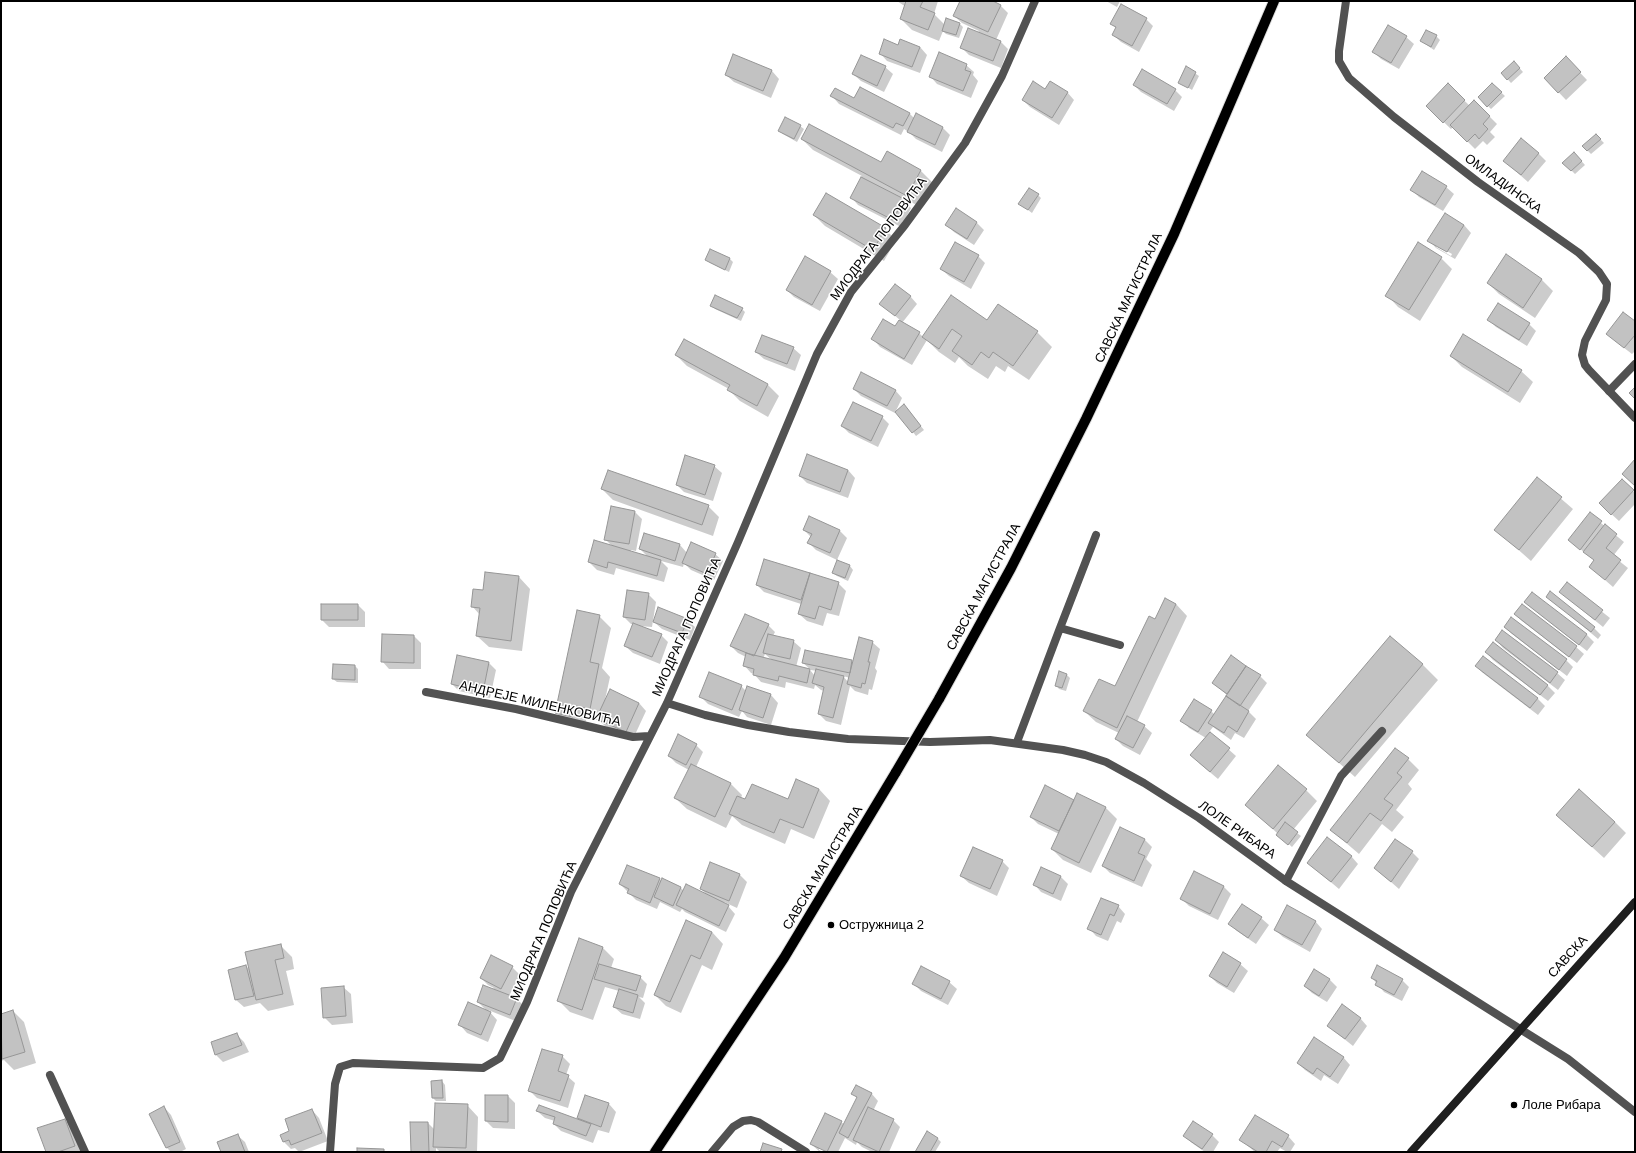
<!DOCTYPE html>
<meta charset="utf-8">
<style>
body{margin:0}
#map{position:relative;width:1636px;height:1153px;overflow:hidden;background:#fff;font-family:Arial,sans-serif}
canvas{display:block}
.frame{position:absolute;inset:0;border:2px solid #000;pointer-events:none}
</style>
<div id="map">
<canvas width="1636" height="1153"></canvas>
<div class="frame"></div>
</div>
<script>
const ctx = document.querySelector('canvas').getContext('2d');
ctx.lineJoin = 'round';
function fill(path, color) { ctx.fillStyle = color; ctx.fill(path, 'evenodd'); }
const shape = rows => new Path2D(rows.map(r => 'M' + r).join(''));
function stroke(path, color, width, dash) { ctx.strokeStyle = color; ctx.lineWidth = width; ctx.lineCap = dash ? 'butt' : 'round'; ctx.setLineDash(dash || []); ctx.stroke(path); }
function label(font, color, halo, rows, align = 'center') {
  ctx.font = font + ' Arial,sans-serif'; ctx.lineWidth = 3; ctx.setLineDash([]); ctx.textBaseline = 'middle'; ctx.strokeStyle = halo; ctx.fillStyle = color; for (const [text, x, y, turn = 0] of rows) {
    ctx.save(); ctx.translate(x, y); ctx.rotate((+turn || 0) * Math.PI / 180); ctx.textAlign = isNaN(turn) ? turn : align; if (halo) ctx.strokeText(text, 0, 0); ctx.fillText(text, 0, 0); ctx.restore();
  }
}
const shadow = shape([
 [897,1,938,1,934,14,945,25,960,24,963,27,959,38,946,34,943,31,939,41,912,30,901,19,906,7],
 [961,1,991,1,1001,6,1008,13,996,40,1001,42,1008,49,1001,68,969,55,962,48,979,31,962,23,954,16],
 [1106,1,1120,1,1117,7],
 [1146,19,1153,26,1139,52,1121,42,1113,35,1117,29,1111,24],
 [1436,36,1440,40,1434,50,1421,41],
 [1406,37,1414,44,1399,69,1381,59,1374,52],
 [898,46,920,47,927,55,920,73,887,61,880,53],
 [734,56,772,71,779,79,771,98,734,82,726,75],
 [1566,58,1587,80,1566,100,1545,78],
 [1514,62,1523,72,1511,83,1502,73],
 [966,65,974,72,973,75,978,81,971,98,937,84,930,76],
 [885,67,893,74,884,92,861,81,853,74],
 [1187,68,1199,76,1192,90,1179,82],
 [1492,84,1505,96,1491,109,1479,97],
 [1134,85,1175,90,1182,97,1174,111,1141,92],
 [1448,85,1470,106,1474,101,1497,124,1490,132,1495,137,1487,145,1483,141,1475,149,1453,127,1451,129,1427,106],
 [1067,92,1074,100,1059,125,1030,107,1023,100],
 [832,96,855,99,910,114,915,119,916,115,943,128,950,135,942,152,916,139,910,133,904,129,901,135,839,104],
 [800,126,804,129,797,142,783,134,779,131],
 [1596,135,1604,143,1591,154,1583,146],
 [802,139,881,163,921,171,932,182,919,206,900,197,911,208,901,227,858,205,851,197,862,176,813,150],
 [1538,153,1546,161,1528,182,1504,161],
 [1574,153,1585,165,1575,174,1564,163],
 [1446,187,1454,194,1443,211,1419,197,1412,190],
 [1038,195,1041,198,1032,213,1020,204],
 [814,215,885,229,896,240,884,261,825,226],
 [977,223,984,230,974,245,954,232,947,225],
 [1464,225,1471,233,1455,259,1436,248,1429,240],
 [1436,245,1452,254,1451,256,1436,247],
 [711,250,730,259,733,262,729,272,710,263,706,260],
 [978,256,985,263,971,289,949,276,941,269],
 [1506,256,1542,280,1553,291,1535,318,1499,294,1488,283],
 [1441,258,1452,269,1420,321,1398,307,1387,295],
 [830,272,838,279,820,311,794,297,787,290],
 [910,296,917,304,902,323,919,333,923,337,951,296,988,321,1037,332,1052,347,1029,380,1008,366,1005,372,996,366,988,379,968,366,959,357,955,363,939,352,927,340,912,365,880,347,873,339,895,328,900,320,881,304],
 [712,305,742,309,745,312,741,321,715,309],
 [1489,320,1529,324,1536,331,1527,346,1496,327],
 [1635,322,1635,351,1632,354,1615,341],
 [1464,335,1521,371,1533,382,1520,403,1462,367,1451,356],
 [684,340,768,385,779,396,768,417,740,401,729,390,729,389,687,366,676,355],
 [793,348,801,355,795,371,764,359,756,352],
 [854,389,895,390,902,398,895,413,861,396],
 [907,409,924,430,916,436,913,432],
 [882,417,889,424,878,447,849,433,842,426],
 [808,455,848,470,855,478,848,498,807,483,800,476],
 [714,466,722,473,713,501,684,492,677,485],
 [1537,478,1573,509,1531,561,1496,530],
 [1622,480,1635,493,1635,504,1619,521,1608,511],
 [602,489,708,506,719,517,713,536,613,500],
 [635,512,642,519,636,551,631,550,630,552,648,557,640,549,680,545,687,553,715,554,723,561,714,580,691,570,684,563,683,567,661,561,668,568,664,582,616,568,614,575,597,570,589,562,613,547,605,539],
 [1590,514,1624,542,1613,556,1628,568,1613,587,1590,567,1595,561,1569,540],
 [804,530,840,531,847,538,837,560,816,550,809,543,811,537],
 [765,560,838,583,846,591,839,616,827,613,823,626,807,621,799,614,801,604,764,592,757,585],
 [838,562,850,566,853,570,848,581,837,576,833,573],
 [519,577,530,589,522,651,489,647,477,636,480,615,472,606,484,591],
 [1567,584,1610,618,1603,627,1560,592],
 [1532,593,1587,635,1594,642,1587,651,1533,609,1525,602],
 [648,594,656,602,652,627,639,626,661,635,668,642,660,664,633,653,625,646,634,624,631,624,624,617],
 [1547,596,1594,628,1601,635,1598,639],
 [1166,599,1176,604,1187,616,1137,722,1144,726,1152,733,1140,755,1123,746,1116,739,1119,733,1096,722,1084,711,1116,688,1155,620],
 [358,605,365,612,365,627,329,627,322,620],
 [1522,605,1576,647,1584,654,1577,663,1522,621,1515,614],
 [599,616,611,628,602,668,610,677,605,700,639,703,646,711,633,739,605,726,598,719,587,717,584,728,567,724,556,713],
 [687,620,695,627,690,640,662,629,654,622],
 [768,625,775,632,773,636,793,641,801,648,796,667,810,670,815,676,817,671,811,670,803,663,852,661,853,663,872,642,880,649,875,668,877,671,872,690,869,689,868,695,855,691,850,686,841,725,826,721,819,714,824,691,821,690,815,685,814,689,786,682,785,688,761,682,754,674,751,673,744,665,746,657,738,653,731,646],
 [765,654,773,661,763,659],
 [843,676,850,678,848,682],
 [1505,627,1566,660,1573,667,1567,676,1512,634],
 [1503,632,1557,673,1565,680,1558,690,1503,648,1496,640],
 [383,635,414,636,421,643,421,669,389,669,382,661],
 [1390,637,1423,665,1438,680,1355,777,1307,735],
 [1486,652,1547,685,1555,693,1548,701,1493,660],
 [1231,657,1260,676,1267,683,1248,711,1256,719,1244,738,1235,733,1231,740,1213,727,1209,732,1236,756,1218,779,1199,763,1206,738,1189,728,1182,720,1211,711,1215,715,1227,695,1213,683],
 [1483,657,1538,699,1545,706,1538,715,1483,673,1476,666],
 [489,663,496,670,490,698,459,691,452,684],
 [355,666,358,669,358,683,337,682,333,679],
 [1067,675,1070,678,1066,691,1059,689,1056,685],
 [741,686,746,691,748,687,771,695,778,703,771,725,747,717,742,711,739,717,708,704,700,696],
 [696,745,703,752,696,767,731,784,742,795,741,798,746,801,788,800,819,789,830,801,814,839,791,829,785,844,742,825,732,816,726,828,687,809,675,798,689,770,676,763,669,756],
 [1408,759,1419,770,1408,784,1412,789,1396,810,1404,817,1392,832,1382,824,1359,854,1331,830],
 [1306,790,1317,801,1293,830,1301,836,1292,847,1246,804],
 [1074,800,1105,807,1117,819,1091,873,1063,860,1052,849,1059,834,1038,824,1031,817],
 [1615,822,1626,833,1604,858,1569,826],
 [1144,839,1152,847,1146,859,1152,865,1142,887,1110,873,1103,866],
 [1412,852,1419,859,1399,889,1375,868],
 [1351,856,1358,864,1339,889,1308,863],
 [1002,861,1009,868,997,896,969,883,961,876],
 [628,866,660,879,662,882,663,880,681,888,684,891,708,896,701,889,740,875,747,882,737,908,724,902,723,904,728,906,735,914,726,932,685,912,682,909,680,912,660,902,657,909,636,900,620,884],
 [1041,868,1061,877,1068,884,1061,901,1041,892,1034,884],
 [1195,872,1224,887,1231,894,1218,920,1189,906,1182,899],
 [1118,906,1125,914,1121,923,1117,921,1108,941,1096,936,1089,928],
 [1261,918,1269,925,1256,944,1237,931,1230,924],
 [1315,921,1322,929,1310,952,1283,937,1275,930],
 [687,922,712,932,723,944,712,970,702,965,681,1013,666,1006,655,995],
 [580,940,603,948,614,959,611,968,640,977,647,984,643,998,639,997,645,1003,640,1019,622,1014,614,1007,619,991,605,987,593,1020,570,1012,559,1001],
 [280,945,292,957,294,969,286,971,294,1005,268,1011,260,1003,244,1007,236,1000,246,966,250,970],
 [1240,964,1248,971,1234,993,1217,983,1210,976],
 [512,967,520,975,509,996,517,999,524,1006,518,1022,488,1010,497,1020,488,1042,467,1033,460,1025,487,1011,478,1002,494,988,488,985,481,978],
 [1372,978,1402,980,1409,987,1402,1001,1384,992],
 [1329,979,1337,987,1327,1002,1312,993,1305,986],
 [949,982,957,989,948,1005,921,991,913,983],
 [343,987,351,994,353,1023,332,1025,324,1017],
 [13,1011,24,1022,36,1063,14,1070,4,1060,1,1061,1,1015],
 [1360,1018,1367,1026,1353,1046,1328,1026],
 [236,1034,244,1042,249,1052,223,1062,215,1054],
 [562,1056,570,1064,566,1075,575,1083,568,1108,537,1098,530,1091],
 [1343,1057,1350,1065,1338,1084,1324,1075,1321,1081,1305,1070,1298,1063],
 [442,1081,445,1085,446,1101,436,1101,433,1098],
 [871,1093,878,1101,873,1111,893,1120,900,1127,889,1152,872,1152,862,1147,857,1142,856,1145,845,1138,838,1152,828,1152,819,1147,819,1150,823,1152,820,1152,811,1144,826,1114,844,1124,858,1099,853,1094],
 [508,1096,515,1103,515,1129,493,1128,486,1121],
 [586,1096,609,1104,616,1112,609,1133,598,1130,593,1143,561,1131,554,1124,555,1121,545,1118,537,1111,578,1120],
 [467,1105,478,1117,477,1152,440,1152,436,1148,436,1152,412,1152,411,1123,428,1123,435,1130],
 [164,1107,171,1115,186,1149,180,1152,171,1152,167,1148],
 [312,1110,319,1118,328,1141,299,1152,295,1148,291,1149,284,1142,281,1135,290,1132],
 [65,1120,72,1127,81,1152,47,1152],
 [237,1135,245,1142,249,1152,222,1152],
 [1212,1135,1219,1142,1213,1152,1205,1152,1192,1143,1184,1136],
 [1288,1136,1295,1144,1290,1152,1287,1152,1280,1148,1277,1152,1255,1152,1241,1140],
 [938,1139,941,1142,935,1152,916,1152]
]);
const building = shape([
 [906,1,923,1,920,7,935,13,928,30,900,19,906,1],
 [960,1,993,1,1001,5,988,32,953,16,960,1],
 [1121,4,1147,18,1132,46,1112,35,1116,27,1110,24,1121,4],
 [946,18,960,23,956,35,942,31,946,18],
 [1388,25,1407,36,1391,63,1372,52,1388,25],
 [968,28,1001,41,993,61,960,48,968,28],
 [1426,30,1437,35,1431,47,1420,41,1426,30],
 [884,39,898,45,900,39,920,47,912,67,879,54,884,39],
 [939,52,967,64,965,70,971,72,963,91,929,77,939,52],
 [733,54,772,70,763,91,725,75,733,54],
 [861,55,886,66,877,86,852,74,861,55],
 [1566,56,1581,72,1558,93,1544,78,1566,56],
 [1514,61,1520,68,1507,80,1501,73,1514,61],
 [1186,66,1196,72,1188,88,1178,83,1186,66],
 [1142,69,1176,89,1167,104,1133,85,1142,69],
 [1033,81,1045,89,1050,81,1068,92,1052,118,1022,100,1033,81],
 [1448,83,1465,100,1443,123,1426,106,1448,83],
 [1492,83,1502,92,1487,107,1478,97,1492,83],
 [860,87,910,113,903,126,896,123,893,128,830,96,835,88,854,98,860,87],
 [1474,100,1490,116,1483,124,1488,129,1479,139,1475,134,1467,142,1450,125,1474,100],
 [916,113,943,127,935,145,907,132,916,113],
 [785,117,801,125,794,139,778,131,785,117],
 [809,124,881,162,887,151,921,170,907,196,801,139,809,124],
 [1596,134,1601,139,1587,151,1582,146,1596,134],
 [1521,138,1539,153,1521,175,1503,161,1521,138],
 [1574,152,1582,161,1571,171,1562,163,1574,152],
 [1422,171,1447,186,1435,205,1410,190,1422,171],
 [861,177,904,199,893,220,850,198,861,177],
 [1029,188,1039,194,1028,210,1018,204,1029,188],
 [826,193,886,228,873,250,813,215,826,193],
 [956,208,977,222,967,239,945,225,956,208],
 [1445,213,1464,225,1447,252,1427,241,1445,213],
 [955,242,979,255,964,282,940,269,955,242],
 [1418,242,1442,257,1409,310,1385,296,1418,242],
 [710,249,730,258,725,270,705,260,710,249],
 [1506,254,1542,279,1523,308,1487,283,1506,254],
 [805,256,831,271,812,305,786,290,805,256],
 [895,284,911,296,895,316,879,304,895,284],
 [715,295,743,308,737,318,710,306,715,295],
 [951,295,987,320,998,304,1038,331,1013,366,993,352,989,358,981,352,972,365,952,351,962,336,952,329,939,349,922,337,951,295],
 [1498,303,1530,323,1519,340,1487,320,1498,303],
 [1623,312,1635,321,1635,335,1624,348,1606,334,1623,312],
 [883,319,895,326,899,320,920,332,904,359,871,339,883,319],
 [1463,334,1522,370,1508,392,1450,356,1463,334],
 [762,335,794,347,787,364,755,352,762,335],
 [684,339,768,384,757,406,727,390,730,385,675,355,684,339],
 [861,372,896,390,887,406,853,389,861,372],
 [1635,387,1635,399,1629,393,1635,387],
 [853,402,883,416,871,441,841,426,853,402],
 [904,404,921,426,912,433,895,412,904,404],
 [807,454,848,470,840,492,799,476,807,454],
 [685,455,715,465,705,495,676,485,685,455],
 [1635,459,1635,486,1622,474,1635,459],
 [608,470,709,505,702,525,601,489,608,470],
 [1537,477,1562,497,1519,550,1494,530,1537,477],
 [1622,479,1634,490,1611,515,1599,503,1622,479],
 [611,506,635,511,629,544,604,540,611,506],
 [1590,512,1602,521,1580,550,1568,540,1590,512],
 [809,516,840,530,830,553,807,543,812,534,803,530,809,516],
 [1605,524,1617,534,1606,548,1621,560,1605,580,1589,567,1594,560,1583,552,1605,524],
 [644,533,680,544,675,561,639,549,644,533],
 [594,540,661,560,657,576,608,562,607,568,588,562,594,540],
 [691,542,716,553,707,574,682,563,691,542],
 [764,559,810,573,801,600,756,585,764,559],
 [837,560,850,565,845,578,832,573,837,560],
 [485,572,519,576,511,641,476,636,480,608,471,607,473,589,483,590,485,572],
 [810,573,839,582,831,610,819,606,815,619,798,614,810,573],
 [1567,582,1603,610,1595,620,1559,592,1567,582],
 [627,590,649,593,645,620,623,617,627,590],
 [1550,591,1595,627,1591,632,1546,597,1550,591],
 [1532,592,1587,634,1579,645,1524,602,1532,592],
 [1165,598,1176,604,1117,728,1083,711,1099,679,1115,686,1149,616,1155,619,1165,598],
 [321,604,358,604,358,620,321,620,321,604],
 [1522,604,1577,646,1569,657,1514,614,1522,604],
 [658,607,688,619,682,633,653,622,658,607],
 [577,610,600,615,590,662,599,664,590,709,576,706,573,717,555,713,577,610],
 [745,614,769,624,754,656,730,646,745,614],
 [1511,617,1567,659,1559,670,1504,627,1511,617],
 [633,623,662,634,652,657,624,646,633,623],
 [1502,630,1558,672,1550,683,1495,640,1502,630],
 [382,634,414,635,414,663,381,662,382,634],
 [768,634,794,640,790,659,763,653,768,634],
 [1390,636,1423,664,1339,763,1306,735,1390,636],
 [859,637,873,641,868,662,870,662,865,684,862,683,861,688,847,684,859,637],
 [1493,642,1548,685,1540,695,1485,652,1493,642],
 [805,650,852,660,850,673,802,663,805,650],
 [746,653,810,669,807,683,779,676,778,681,753,675,754,669,743,666,746,653],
 [457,655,489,662,483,692,451,684,457,655],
 [1231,655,1246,666,1227,694,1212,683,1231,655],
 [1483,656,1538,698,1530,708,1475,666,1483,656],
 [333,664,355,665,355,680,332,679,333,664],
 [1246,666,1261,675,1240,706,1226,696,1246,666],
 [816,669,844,676,833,718,818,714,824,687,812,683,816,669],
 [1059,671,1067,674,1062,688,1055,686,1059,671],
 [709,672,742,685,732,710,699,697,709,672],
 [747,686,771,694,763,718,739,710,747,686],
 [610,689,639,703,626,732,596,719,610,689],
 [1226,696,1249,711,1237,732,1228,726,1224,733,1208,723,1226,696],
 [1194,699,1212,710,1198,732,1180,721,1194,699],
 [1127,716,1145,725,1133,748,1115,739,1127,716],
 [1210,732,1230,748,1210,772,1190,755,1210,732],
 [678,734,697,744,686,765,668,756,678,734],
 [1395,748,1409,758,1397,773,1402,777,1384,799,1393,805,1381,821,1370,813,1347,843,1330,830,1395,748],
 [691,764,731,783,715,817,674,798,691,764],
 [1278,765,1307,789,1273,829,1245,805,1278,765],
 [796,779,819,789,803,828,780,819,774,833,729,814,737,796,745,799,752,784,788,799,796,779],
 [1045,785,1074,800,1059,831,1030,817,1045,785],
 [1579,789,1615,822,1592,847,1556,815,1579,789],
 [1077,793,1106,807,1079,863,1051,849,1077,793],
 [1285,822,1298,832,1288,845,1276,835,1285,822],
 [1120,827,1145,839,1138,853,1145,856,1134,881,1102,866,1120,827],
 [1327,837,1352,856,1331,882,1307,863,1327,837],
 [1395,839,1413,851,1391,882,1374,868,1395,839],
 [973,847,1003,860,990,889,960,876,973,847],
 [710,862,740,874,729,901,700,889,710,862],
 [627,865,660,878,650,903,627,893,629,889,619,884,627,865],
 [1041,867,1061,876,1053,894,1033,885,1041,867],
 [1194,871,1224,886,1210,914,1180,899,1194,871],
 [662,878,681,887,673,906,654,897,662,878],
 [686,884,729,905,719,926,676,905,686,884],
 [1101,898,1119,905,1114,916,1110,914,1101,935,1087,929,1101,898],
 [1242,904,1262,917,1248,938,1228,924,1242,904],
 [1287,905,1316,921,1302,945,1274,930,1287,905],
 [686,920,712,932,700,959,691,955,670,1002,654,995,686,920],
 [579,938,603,947,582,1010,557,1001,579,938],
 [281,944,284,958,275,960,283,994,256,1000,245,952,281,944],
 [1223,952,1241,963,1227,987,1209,976,1223,952],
 [491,955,513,966,501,989,480,978,491,955],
 [599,964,641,976,636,991,594,979,599,964],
 [246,965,254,996,235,1000,228,970,246,965],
 [1377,965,1403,979,1394,995,1375,985,1377,981,1371,978,1377,965],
 [921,966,950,981,941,999,912,984,921,966],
 [1314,969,1330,979,1319,996,1304,986,1314,969],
 [483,985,517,998,510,1015,477,1002,483,985],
 [344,986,346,1016,323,1018,321,988,344,986],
 [619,989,638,995,633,1013,613,1007,619,989],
 [468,1002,491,1012,481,1035,458,1025,468,1002],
 [1342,1004,1361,1018,1345,1039,1327,1026,1342,1004],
 [13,1010,25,1052,2,1059,1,1014,13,1010],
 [237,1033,242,1045,215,1055,211,1042,237,1033],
 [1314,1037,1344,1057,1330,1077,1317,1068,1313,1074,1297,1063,1314,1037],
 [542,1049,563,1055,558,1071,569,1075,560,1101,528,1091,542,1049],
 [442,1080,443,1098,432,1098,431,1081,442,1080],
 [856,1085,872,1093,848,1138,839,1133,857,1097,851,1094,856,1085],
 [485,1095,508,1095,508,1122,485,1121,485,1095],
 [585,1095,609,1103,601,1127,577,1118,585,1095],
 [435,1103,468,1104,466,1148,433,1147,435,1103],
 [539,1105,591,1124,586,1136,553,1124,555,1117,536,1111,539,1105],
 [164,1106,180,1142,166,1148,149,1114,164,1106],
 [868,1107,894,1119,879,1152,853,1140,868,1107],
 [312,1109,322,1133,291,1145,289,1140,283,1142,280,1135,289,1131,285,1119,312,1109],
 [825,1113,842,1121,827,1152,810,1144,825,1113],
 [1255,1115,1289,1135,1282,1147,1272,1141,1266,1152,1258,1152,1239,1140,1255,1115],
 [65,1119,75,1146,58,1152,46,1152,37,1128,65,1119],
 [1193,1121,1213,1134,1202,1149,1183,1136,1193,1121],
 [410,1122,428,1122,429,1152,411,1152,410,1122],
 [927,1131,938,1138,930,1152,915,1152,927,1131],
 [238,1134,245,1152,221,1152,217,1142,238,1134],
 [763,1143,782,1149,781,1152,760,1152,763,1143],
 [357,1148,384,1149,384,1152,357,1152,357,1148]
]);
const lane = shape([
 [1609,391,1635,364],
 [1060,628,1096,535],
 [1017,742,1060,628,1120,645],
 [1286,881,1341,776,1382,731],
 [1520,1029,1568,1059,1635,1112],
 [50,1075,85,1152]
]);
const street = shape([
 [1346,1,1339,51,1339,61,1349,78,1394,117,1478,182,1579,253,1599,272,1607,284,1606,300,1585,341,1582,355,1585,365,1589,370,1635,418],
 [426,692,516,709,633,737,649,736],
 [667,703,705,715,748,725,789,732,848,739,930,742,990,740,1063,750,1085,755,1106,762,1144,783,1199,818,1286,881,1520,1029],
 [330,1152,335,1084,340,1067,353,1063,483,1068,500,1058,527,1002,571,892,667,703,738,542,817,354,851,292,905,225,965,143,1002,76,1035,1],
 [712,1152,733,1127,743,1121,751,1120,758,1122,806,1152]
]);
const secondary = shape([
 [1411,1152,1635,902]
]);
const primary = shape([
 [939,699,1011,568,1086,419,1174,234,1274,1],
 [655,1152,784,958,896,772]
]);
const primaryBridge = shape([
 [896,772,939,699]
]);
const markers = [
 [831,925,4,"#000"],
 [1514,1105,4,"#000"]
];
const streetNames = [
 ["ОМЛАДИНСКА",1503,184,36],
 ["МИОДРАГА ПОПОВИЋА",879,239,-53],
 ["САВСКА МАГИСТРАЛА",1129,298,-65],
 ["САВСКА МАГИСТРАЛА",984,587,-62],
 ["МИОДРАГА ПОПОВИЋА",687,627,-66],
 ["АНДРЕЈЕ МИЛЕНКОВИЋА",540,704,13],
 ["ЛОЛЕ РИБАРА",1237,830,35],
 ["САВСКА МАГИСТРАЛА",823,868,-59],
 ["МИОДРАГА ПОПОВИЋА",544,931,-67],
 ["САВСКА",1568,957,-48]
];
const poiNames = [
 ["Остружница 2",839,925],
 ["Лоле Рибара",1522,1105]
];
fill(shadow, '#0003');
fill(building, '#c2c2c2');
stroke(building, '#969696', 1);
stroke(primary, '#dbdbdb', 12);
stroke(lane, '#525252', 8);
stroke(street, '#525252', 8);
stroke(secondary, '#1f1f1f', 8);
stroke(primary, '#000', 10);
stroke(primaryBridge, '#dbdbdb', 12, []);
stroke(primaryBridge, '#000', 10);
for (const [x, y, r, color] of markers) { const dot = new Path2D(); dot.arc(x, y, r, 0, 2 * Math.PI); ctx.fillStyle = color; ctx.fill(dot); stroke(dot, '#fff', 1.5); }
label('13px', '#000', '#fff', streetNames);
label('13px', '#000', '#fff', poiNames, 'left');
</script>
